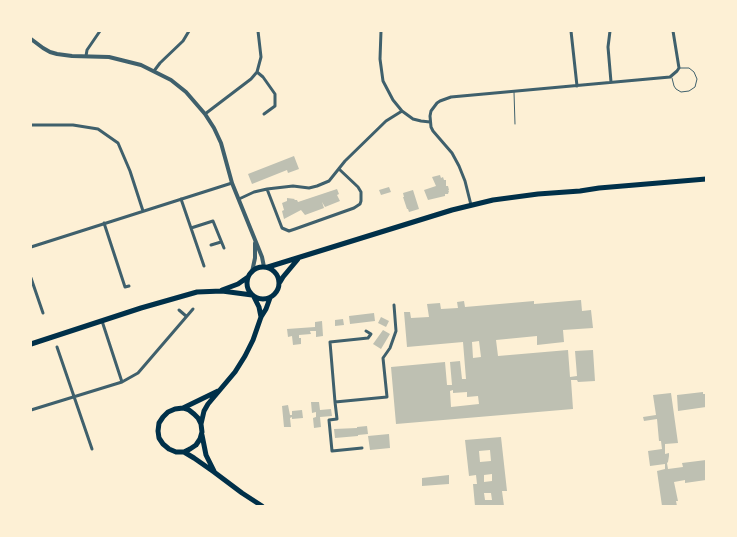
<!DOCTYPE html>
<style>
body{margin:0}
#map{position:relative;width:737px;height:537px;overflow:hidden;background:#fdf0d5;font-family:Overpass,sans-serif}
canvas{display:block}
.frame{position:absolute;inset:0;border:32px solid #fdf0d5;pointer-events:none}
</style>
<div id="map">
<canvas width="737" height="537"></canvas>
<div class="frame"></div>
</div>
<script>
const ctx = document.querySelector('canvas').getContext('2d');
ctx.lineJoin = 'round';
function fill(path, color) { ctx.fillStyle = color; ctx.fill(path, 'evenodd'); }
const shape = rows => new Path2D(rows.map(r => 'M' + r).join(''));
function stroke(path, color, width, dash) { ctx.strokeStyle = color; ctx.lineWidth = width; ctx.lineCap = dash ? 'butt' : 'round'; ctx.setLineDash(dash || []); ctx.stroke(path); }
const building = shape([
 [294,156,299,169,288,173,287,170,252,184,248,174],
 [440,175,441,178,443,177,444,180,446,180,446,186,448,186,449,190,448,190,449,191,448,194,445,194,445,196,428,200,424,190,436,186,432,177],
 [389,187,391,192,381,195,379,190],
 [337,189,339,194,337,195,340,201,325,207,322,202,324,208,305,215,301,210,284,219,282,211,284,210,282,203,287,201,287,198,295,199,294,200,297,200,298,202],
 [413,190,419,209,409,212,408,209,407,209,403,197,404,197,403,193],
 [581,300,582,311,591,310,593,328,563,330,564,342,537,345,537,336,496,340,498,356,568,350,570,377,577,376,575,351,593,350,595,381,578,382,577,380,571,380,573,409,396,424,391,367,445,362,447,385,452,385,450,362,460,361,462,379,466,379,463,342,407,347,404,312,410,312,411,318,429,317,427,304,440,303,441,309,458,308,457,302,464,301,465,307,534,301,534,304],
 [479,341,481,357,473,358,472,342],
 [453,390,453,393,467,392,467,397,478,396,479,404,451,407,450,391],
 [374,313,375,321,350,324,349,316],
 [381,317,389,321,386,327,378,323],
 [343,319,344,325,335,326,335,320],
 [322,321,323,336,316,337,316,331,310,331,311,334,299,335,299,338,301,338,301,344,293,345,292,336,288,337,287,329,315,327,315,322],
 [383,330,390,334,381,349,373,344],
 [703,392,703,394,706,394,706,407,678,411,677,395],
 [671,393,678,443,665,444,665,454,669,453,669,456,668,462,667,463,668,469,683,467,682,463,706,460,706,480,685,483,685,480,674,482,678,501,676,501,677,506,662,506,657,471,665,469,665,464,650,466,648,451,662,449,661,441,659,441,657,419,644,421,643,417,656,415,653,395],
 [311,402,319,402,320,410,331,409,332,416,320,417,321,427,314,428,313,418,316,417,316,412,312,413],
 [288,405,290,415,292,415,292,411,302,410,303,418,292,419,292,417,290,418,291,427,284,427,282,406],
 [367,426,368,434,358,435,358,436,335,438,334,429,357,428,357,427],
 [389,434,390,448,370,450,368,436],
 [501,437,507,491,502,491,504,506,475,506,473,484,477,484,476,475,469,476,465,440],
 [490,450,491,461,480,462,479,451],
 [492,474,492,481,484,482,484,475],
 [484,493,491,493,492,500,485,500],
 [449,475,449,484,422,486,422,478]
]);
const service = shape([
 [672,78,674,86,676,89,681,92,689,91,695,87,697,79,694,72,689,68,680,68],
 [514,92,515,124]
]);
const minor = shape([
 [381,31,380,59,383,81,393,100,402,111,413,119,421,121,430,122],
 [571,31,577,86],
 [610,31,608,47,611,82],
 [86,56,87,50,100,31],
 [154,71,160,63,183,41,189,31],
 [257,72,263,77,275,94,275,106,264,114],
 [205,114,251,79,257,72,261,57,258,31],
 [31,125,73,125,98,129,118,143,130,171,143,211],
 [267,189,282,228,289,231,295,229,354,208,360,204,361,201,361,192,358,187,339,169],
 [181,199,204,266],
 [239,199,254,192,267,189,293,186,309,188,317,186,329,181,345,161,386,121,402,111],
 [471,205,465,181,459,166,452,153,433,131,431,127,430,116,431,111,437,103,440,101,451,97,670,77,677,71,679,68,673,31],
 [104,223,125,287,129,286],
 [191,228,213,221,224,248],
 [211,245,221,242],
 [31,247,232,183],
 [31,278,43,313],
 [179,310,186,316],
 [102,321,122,382],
 [366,331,371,334,368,338,330,342,335,402,387,397,383,358,390,348,396,331,394,305],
 [57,347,92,449],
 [335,402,337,419,329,420,332,451,362,448],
 [31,410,122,382,138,373,193,309]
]);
const tertiary = shape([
 [31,39,43,48,50,52,57,54,72,56,109,57,141,65,171,80,186,92,205,114,214,128,221,143,232,183,262,257,264,267],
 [252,272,255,258,255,243]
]);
const primary = shape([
 '247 283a16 16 0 1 1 32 0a16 16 0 1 1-32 0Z',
 [268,267,452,210,493,200,538,194,580,191,599,188,706,179],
 [280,282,283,277,298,259],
 [222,290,238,284,248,277],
 [254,297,259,307,261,317],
 [31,344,141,308,197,292,222,291,252,295],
 [183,408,218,391],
 [201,424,204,411,208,404,235,372,245,356,253,340,261,317,266,309,270,298],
 [202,435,206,455,214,471],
 [184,452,190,449,196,445,200,439,202,432,201,424,198,418,194,414,189,410,183,408,175,409,168,412,163,417,159,423,158,431,159,438,163,444,169,449,176,452,184,452,194,458,214,472,242,493,262,506]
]);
fill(building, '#bec0b2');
stroke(service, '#3f606c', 1);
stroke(minor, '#3f606c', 3);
stroke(tertiary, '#3f606c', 4);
stroke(primary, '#003049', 5);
</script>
